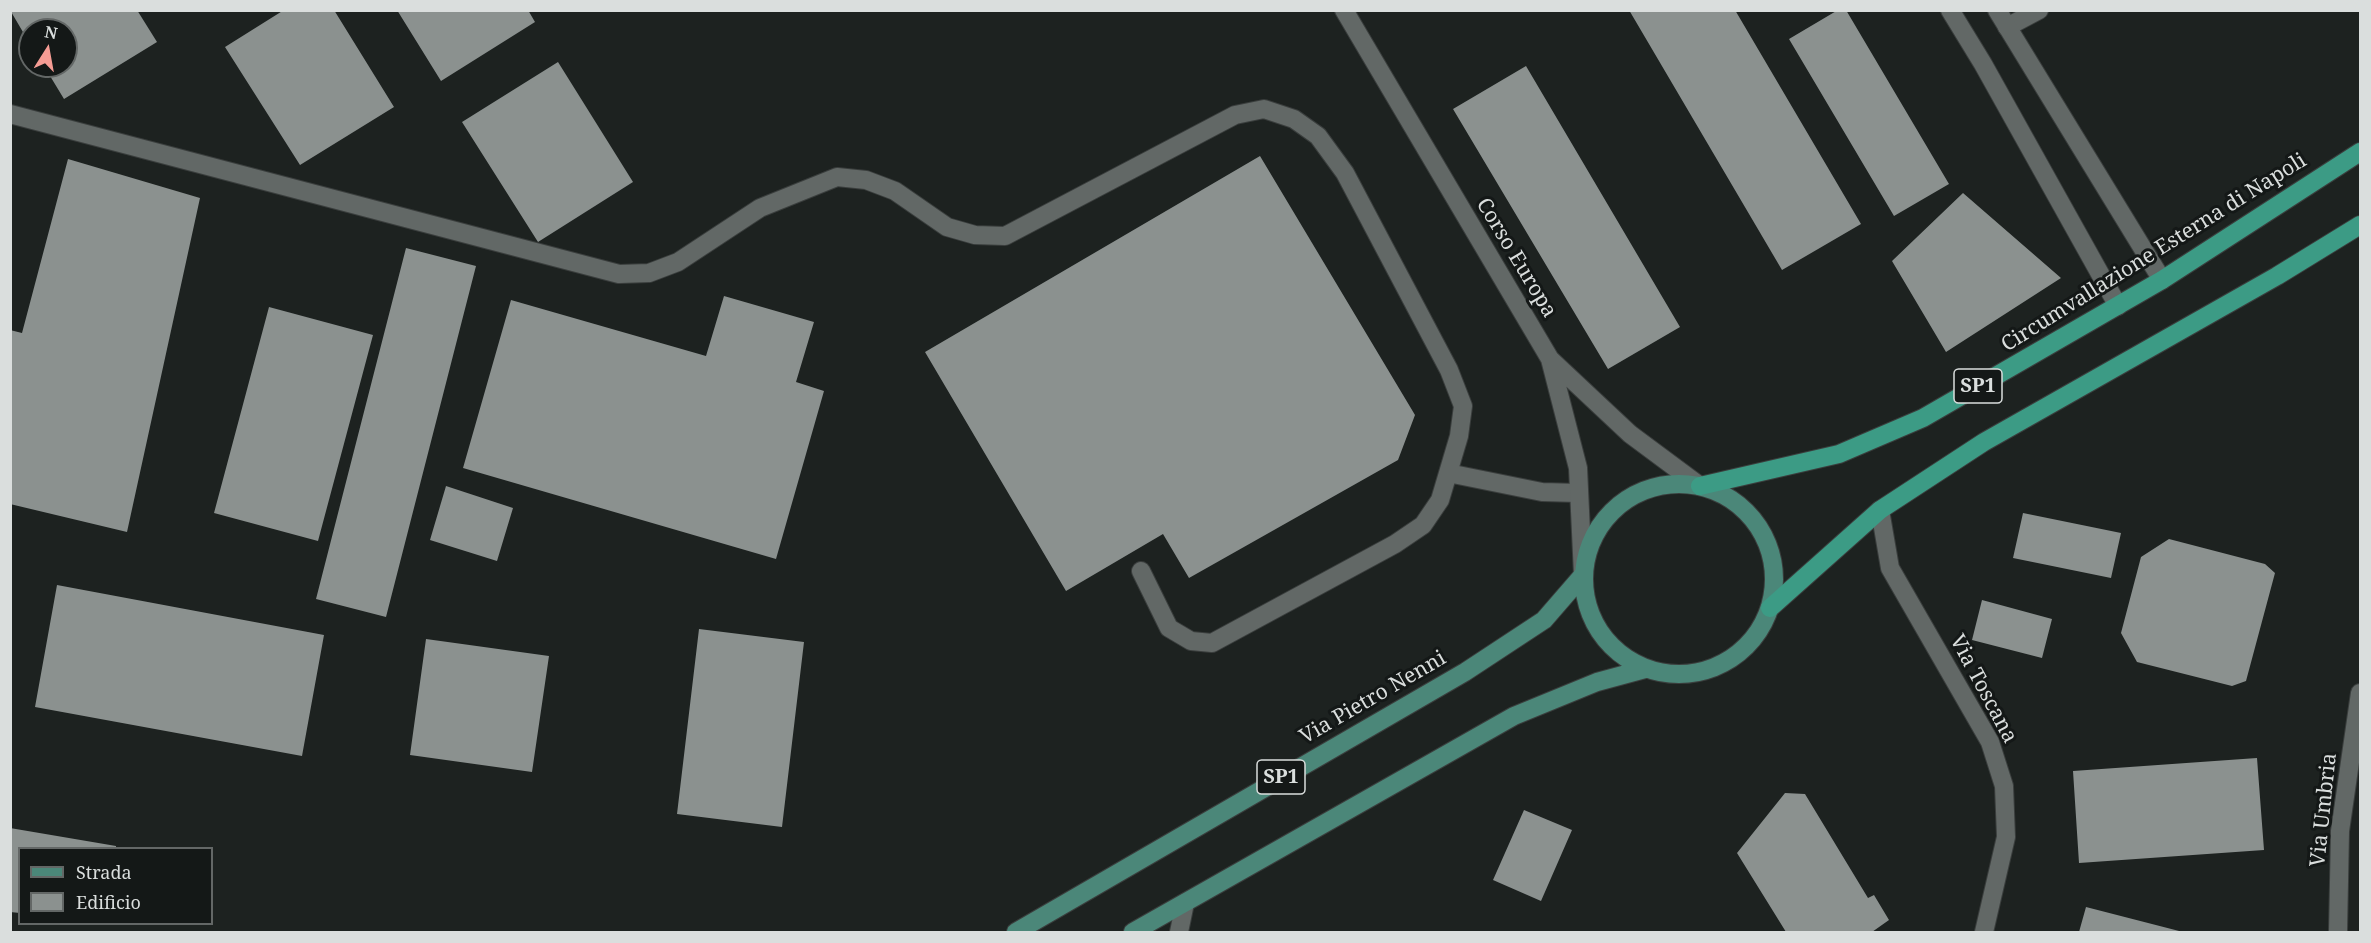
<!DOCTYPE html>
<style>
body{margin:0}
#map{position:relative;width:2371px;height:943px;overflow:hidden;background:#1d2220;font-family:"Noto Serif",serif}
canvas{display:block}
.frame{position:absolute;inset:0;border:12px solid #dadedd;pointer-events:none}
.legend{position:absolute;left:18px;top:847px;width:195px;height:78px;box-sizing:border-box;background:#141817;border:2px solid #636766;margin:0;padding:8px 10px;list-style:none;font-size:18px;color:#dadedd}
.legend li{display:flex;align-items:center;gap:12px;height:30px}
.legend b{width:30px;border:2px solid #636766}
.north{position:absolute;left:18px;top:18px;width:60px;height:60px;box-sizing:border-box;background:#141817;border:2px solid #636766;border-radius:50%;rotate:11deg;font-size:16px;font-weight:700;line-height:24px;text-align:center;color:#dadedd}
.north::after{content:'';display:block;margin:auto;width:21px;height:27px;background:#f59c94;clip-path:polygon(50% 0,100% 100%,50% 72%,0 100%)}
</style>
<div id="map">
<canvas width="2371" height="943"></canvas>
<div class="frame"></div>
<ul class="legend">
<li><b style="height:8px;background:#4b8779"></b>Strada</li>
<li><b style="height:16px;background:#8b918f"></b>Edificio</li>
</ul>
<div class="north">N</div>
</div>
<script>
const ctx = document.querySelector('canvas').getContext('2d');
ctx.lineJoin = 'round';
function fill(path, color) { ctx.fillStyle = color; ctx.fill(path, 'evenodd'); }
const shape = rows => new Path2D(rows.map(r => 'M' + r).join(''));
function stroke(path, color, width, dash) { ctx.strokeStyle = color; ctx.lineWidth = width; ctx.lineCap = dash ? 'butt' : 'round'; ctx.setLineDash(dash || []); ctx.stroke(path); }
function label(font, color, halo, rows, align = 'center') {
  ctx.font = font + ' "Noto Serif",serif'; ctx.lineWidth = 6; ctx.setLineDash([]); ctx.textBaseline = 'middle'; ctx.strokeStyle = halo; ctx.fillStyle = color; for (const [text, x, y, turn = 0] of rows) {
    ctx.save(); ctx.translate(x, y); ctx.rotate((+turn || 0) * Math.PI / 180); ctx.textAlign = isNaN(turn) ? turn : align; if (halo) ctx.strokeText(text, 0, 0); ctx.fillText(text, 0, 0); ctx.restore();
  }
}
const building = shape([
 [10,10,137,10,157,42,64,99,44,66,66,66,66,30,30,30,30,44],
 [284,10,334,10,394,107,300,165,225,47],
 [397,10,528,10,535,22,441,81],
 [1629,10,1735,10,1861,224,1782,270],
 [1838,10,1846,10,1949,184,1894,216,1789,39],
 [558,62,633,182,538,242,462,122],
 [1526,66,1680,327,1608,369,1453,109],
 [1260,156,1415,415,1398,460,1189,578,1163,534,1066,591,925,352],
 [68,159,200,198,127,532,10,504,10,330,22,333],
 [1963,193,2061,278,1946,352,1892,261],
 [406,248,476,266,386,617,316,599],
 [724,296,814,322,796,382,824,391,776,559,463,468,511,300,706,356],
 [269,307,373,335,318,541,214,513],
 [446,486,513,508,497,561,430,540],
 [2023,513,2121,533,2111,578,2013,558],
 [2169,539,2265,564,2275,573,2246,681,2232,686,2137,662,2121,633,2141,557],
 [57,585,324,635,302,756,35,707],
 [1982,600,2052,619,2042,658,1972,640],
 [699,629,804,642,782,827,677,814],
 [426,639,549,656,532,772,410,755],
 [2257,758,2264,850,2079,863,2073,771],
 [1785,793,1805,794,1868,898,1874,895,1889,920,1872,932,1786,932,1737,853],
 [1524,810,1572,830,1541,901,1493,880],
 [10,828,116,846,116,848,20,848,20,913,10,912],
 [2086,907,2183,932,2079,932]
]);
const lane = shape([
 [2007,27,2039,10],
 [10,114,619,274,649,273,678,262,760,208,837,177,866,180,895,191,947,227,975,235,1005,236,1235,115,1264,109,1294,119,1318,136,1345,173,1449,370,1463,406,1459,436,1440,500,1423,525,1395,544,1212,643,1191,641,1169,628,1141,571],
 [1448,473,1542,492,1578,493]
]);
const street = shape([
 [1344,10,1550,359,1630,434,1700,486],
 [1950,10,1983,64,2118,306],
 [1997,10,2162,280],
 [1550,359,1578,468,1583,575],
 [1880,510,1890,568,1990,742,2004,786,2006,837,1984,932],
 [1179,932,1185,903],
 [2338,932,2340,831,2360,693]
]);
const primary = shape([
 '1584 579a95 95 0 1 1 190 0a95 95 0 1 1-190 0Z',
 [1016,932,1465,672,1544,620,1583,575],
 [1133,932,1514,716,1597,682,1645,669]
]);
const highway = shape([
 [1700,486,1839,454,1923,418,2162,280,2360,152],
 [1770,608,1880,510,1984,442,2277,276,2360,225]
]);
const shields = [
 [1978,386,48],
 [1281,777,48]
];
const shieldNames = [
 ["SP1",1978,386],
 ["SP1",1281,777]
];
const streetNames = [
 ["Circumvallazione Esterna di Napoli",2154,253,-32],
 ["Corso Europa",1516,258,59],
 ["Via Toscana",1983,689,62],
 ["Via Pietro Nenni",1373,698,-30],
 ["Via Umbria",2324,810,-84]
];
fill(building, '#8b918f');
stroke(lane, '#3a3e3d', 20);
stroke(street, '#3a3e3d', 20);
stroke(primary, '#3a3e3d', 20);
stroke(highway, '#3a3e3d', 20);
stroke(lane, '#626866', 18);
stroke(street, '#626866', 18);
stroke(primary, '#4b8779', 18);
stroke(highway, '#3c9b85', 18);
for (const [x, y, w] of shields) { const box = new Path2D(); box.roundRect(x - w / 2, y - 17, w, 34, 4.5); ctx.fillStyle = '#141817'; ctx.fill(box); stroke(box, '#dadedd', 1.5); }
label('bold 20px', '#dadedd', null, shieldNames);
label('21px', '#dadedd', '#141817', streetNames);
</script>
